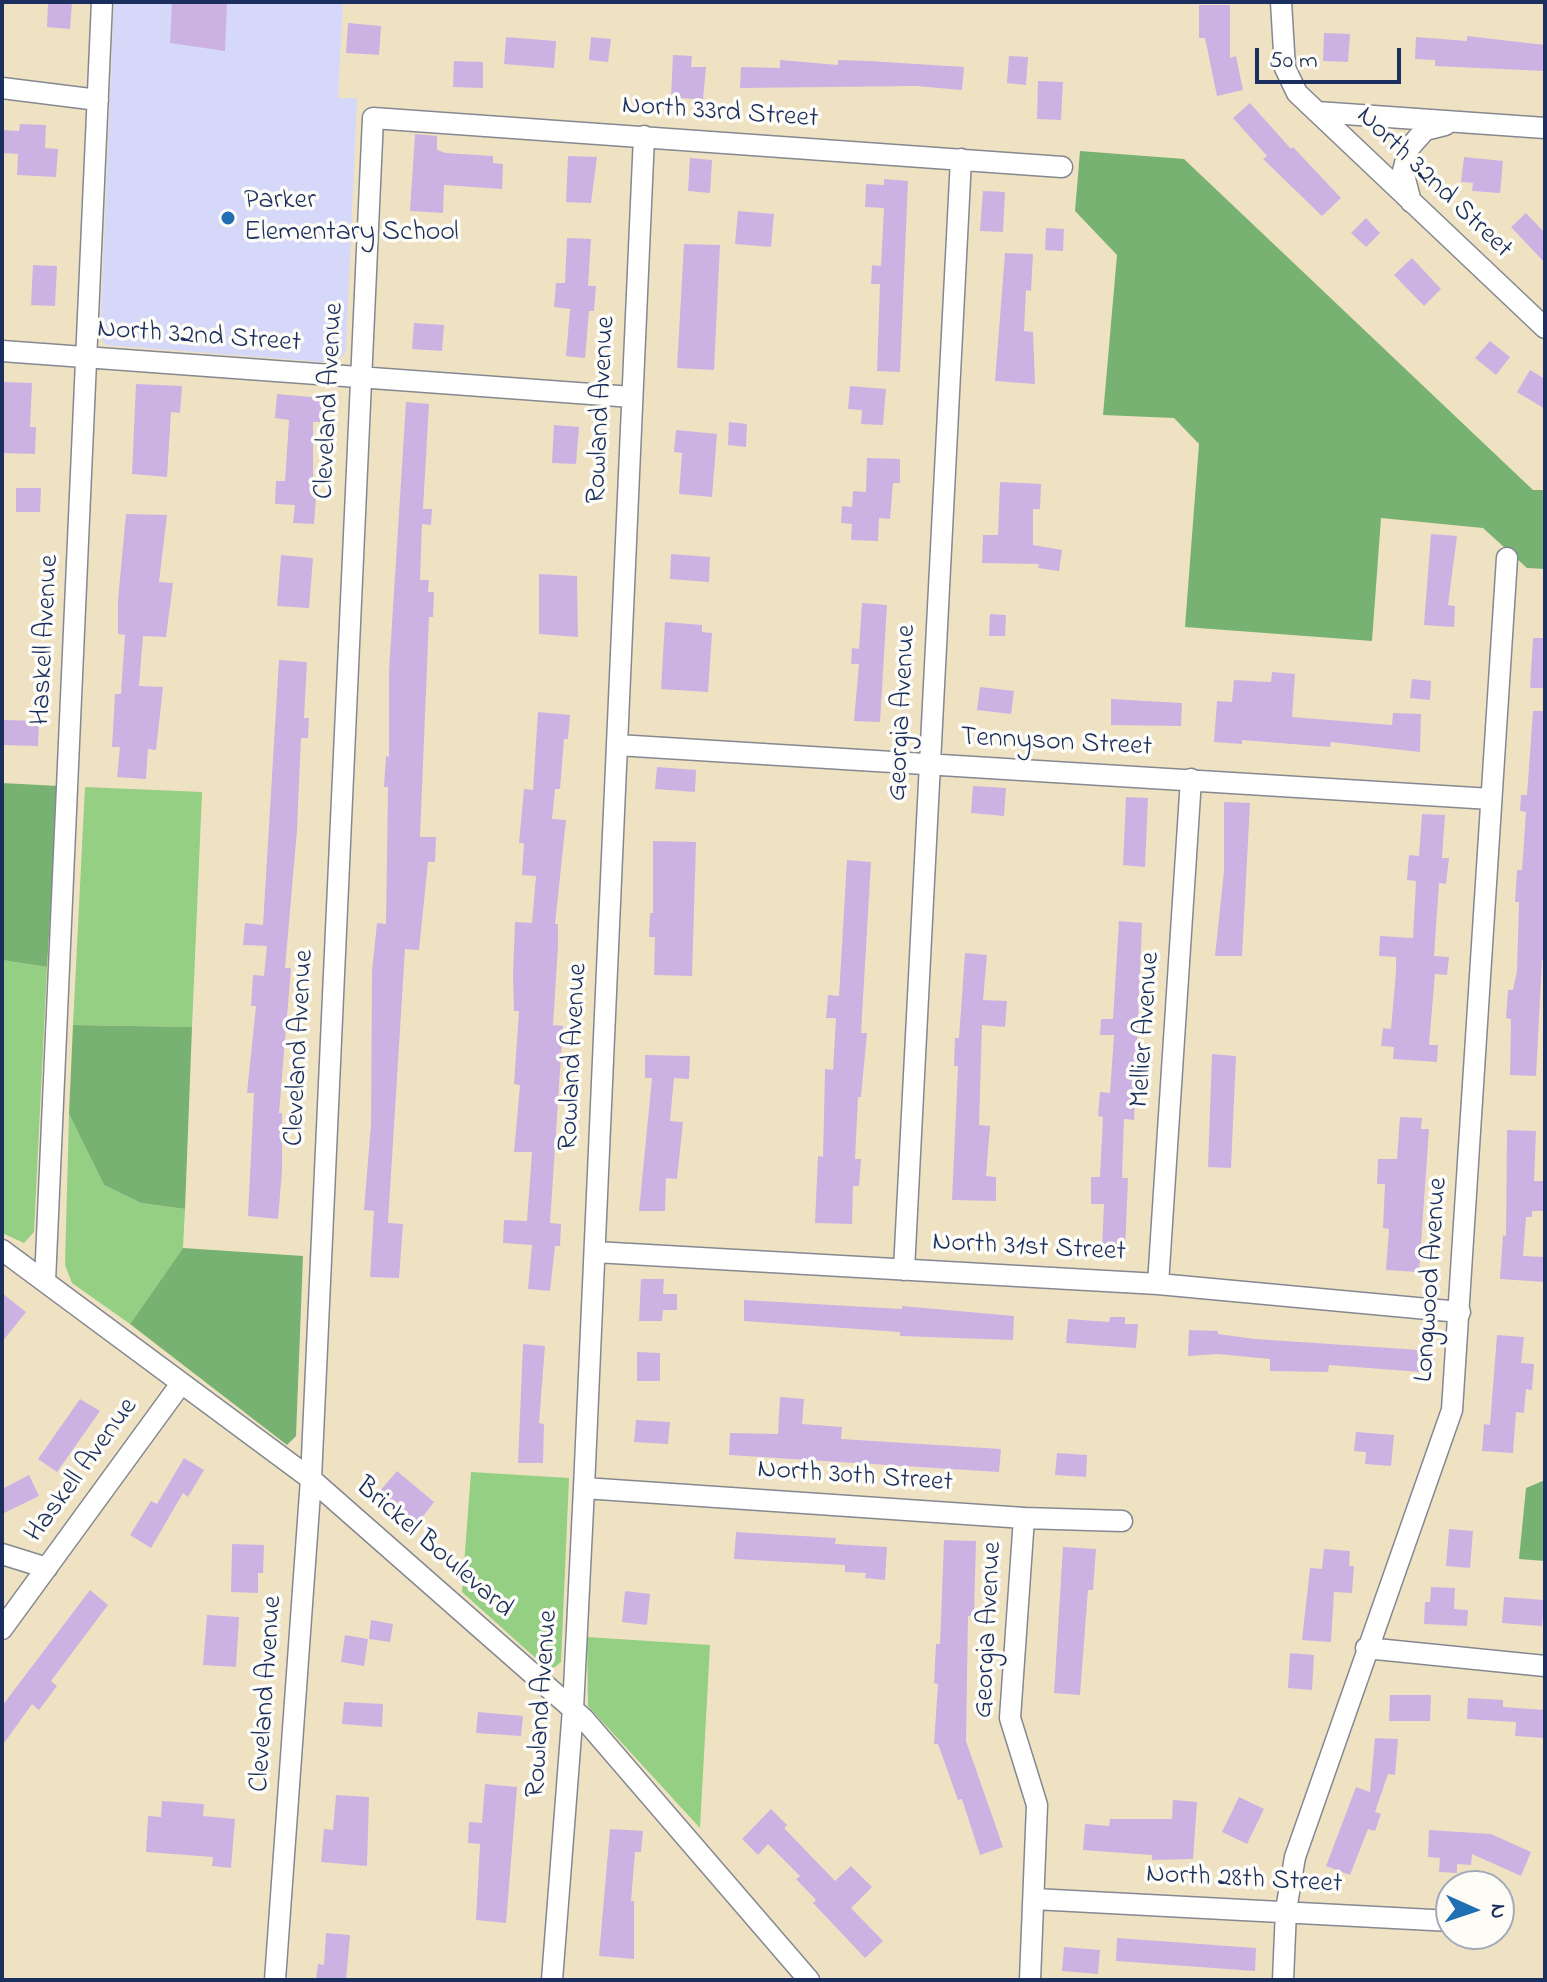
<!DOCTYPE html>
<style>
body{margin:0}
#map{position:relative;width:1547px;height:1982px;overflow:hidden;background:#efe2c3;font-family:"Indie Flower",sans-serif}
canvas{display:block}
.frame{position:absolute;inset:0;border:4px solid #1b2f5e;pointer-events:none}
.north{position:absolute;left:1435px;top:1870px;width:80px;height:80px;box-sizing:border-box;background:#fdfcf7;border:2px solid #a3aaba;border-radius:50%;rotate:93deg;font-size:22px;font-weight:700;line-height:32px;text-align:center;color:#1b2f5e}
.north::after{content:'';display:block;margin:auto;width:28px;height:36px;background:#1f6fb2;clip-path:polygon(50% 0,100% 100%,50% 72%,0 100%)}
.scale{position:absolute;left:1255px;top:48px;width:146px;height:36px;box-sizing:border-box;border:4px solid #1b2f5e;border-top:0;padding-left:10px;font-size:24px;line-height:28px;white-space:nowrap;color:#1b2f5e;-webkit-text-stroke:6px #fdfcf7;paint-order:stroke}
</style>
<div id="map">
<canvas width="1547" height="1982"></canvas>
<div class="frame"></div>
<div class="north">N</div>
<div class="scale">50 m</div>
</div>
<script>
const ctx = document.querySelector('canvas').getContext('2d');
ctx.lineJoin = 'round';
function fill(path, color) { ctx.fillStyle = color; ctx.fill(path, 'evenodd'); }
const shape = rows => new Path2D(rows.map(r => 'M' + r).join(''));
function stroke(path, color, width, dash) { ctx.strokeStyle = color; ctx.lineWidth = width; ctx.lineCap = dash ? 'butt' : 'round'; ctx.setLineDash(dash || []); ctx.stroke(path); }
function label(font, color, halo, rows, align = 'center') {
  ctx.font = font + ' "Indie Flower",sans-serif'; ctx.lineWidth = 7; ctx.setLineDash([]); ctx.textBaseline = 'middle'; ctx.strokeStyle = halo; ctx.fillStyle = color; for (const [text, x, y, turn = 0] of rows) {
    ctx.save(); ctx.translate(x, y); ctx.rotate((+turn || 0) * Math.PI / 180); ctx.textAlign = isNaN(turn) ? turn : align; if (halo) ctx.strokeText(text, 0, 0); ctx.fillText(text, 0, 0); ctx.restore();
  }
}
const built = shape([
 [114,2,343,2,338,98,357,98,346,352,336,363,106,345,100,337]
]);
const green = shape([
 [85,787,202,792,192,1027,73,1025],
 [2,960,47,967,34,1232,24,1243,2,1233],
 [69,1114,104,1185,141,1203,185,1209,183,1248,130,1324,72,1283,65,1265],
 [471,1472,569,1478,561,1662,550,1671,462,1592],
 [587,1637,710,1645,700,1828,588,1706]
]);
const forest = shape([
 [1080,151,1184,159,1533,490,1545,490,1545,569,1527,568,1483,528,1381,518,1372,641,1185,627,1199,444,1174,418,1103,415,1117,255,1075,211],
 [2,783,58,786,47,967,2,960],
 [73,1025,192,1027,185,1209,141,1203,104,1185,69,1114],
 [183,1248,303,1256,296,1436,287,1445,130,1324],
 [1545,1480,1545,1561,1519,1559,1526,1488]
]);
const building = shape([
 [48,2,72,2,70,29,47,27],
 [172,2,227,2,225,51,170,43],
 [1199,5,1230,5,1230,58,1236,56,1243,90,1217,96,1205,38,1199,38],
 [348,23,381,26,379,55,346,53],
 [1324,33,1350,34,1348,62,1323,61],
 [1467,36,1545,45,1545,71,1435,66,1435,60,1415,59,1416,37,1467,41],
 [506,37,556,41,554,68,504,64],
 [591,37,611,39,608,62,589,60],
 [673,55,692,56,691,67,706,67,703,100,671,97],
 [1009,56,1028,57,1026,85,1007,83],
 [780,60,838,65,838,60,869,61,964,67,962,90,916,86,740,88,741,67,780,68],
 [454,61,483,62,483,88,453,87],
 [1038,81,1063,82,1061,120,1037,119],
 [1250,103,1291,149,1293,147,1341,198,1322,216,1263,159,1267,156,1233,118],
 [20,124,46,125,45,148,58,149,56,177,17,175,18,154,2,153,2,130,19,131],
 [415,134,437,136,437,150,446,153,493,156,493,163,503,164,502,189,444,185,443,213,410,211],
 [568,156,597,157,591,203,566,202],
 [1464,157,1503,161,1500,193,1472,191,1473,183,1461,182],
 [690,158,712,160,710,193,688,191],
 [884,179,908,181,900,372,877,371,880,284,871,284,872,265,881,266,884,208,865,207,866,184,884,185],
 [983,191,1005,192,1003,232,980,231],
 [738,211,774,214,771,247,735,244],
 [1526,213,1545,233,1545,263,1511,227],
 [1366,218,1380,233,1366,247,1351,233],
 [1046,228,1064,229,1063,251,1045,250],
 [567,238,591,239,588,286,596,286,594,311,589,311,585,358,566,356,570,309,554,307,556,283,565,283],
 [684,244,720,245,714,370,677,368],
 [1005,253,1033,254,1031,291,1026,290,1024,331,1033,332,1035,384,995,381],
 [1412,258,1441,289,1424,306,1394,275],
 [33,265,57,266,55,306,31,305],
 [414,323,444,325,442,351,412,349],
 [1490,341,1510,357,1496,375,1475,358],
 [1530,370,1545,379,1545,409,1517,392],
 [2,382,32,383,30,427,36,427,35,454,2,453],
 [136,384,182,386,180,413,171,412,167,477,132,474],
 [850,386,886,389,883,425,861,424,862,410,848,409],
 [277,394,322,398,320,422,313,422,313,483,317,483,314,524,293,523,295,505,275,504,276,481,285,481,289,420,275,418],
 [406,402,429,404,423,509,432,509,431,525,422,524,420,580,429,580,428,592,434,592,433,617,429,617,420,837,436,837,435,862,428,862,419,950,405,949,388,1223,403,1224,399,1278,370,1277,374,1211,364,1210,371,1124,372,970,377,923,386,924,388,787,384,787,386,756,389,757,389,671],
 [729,422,747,424,746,447,728,445],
 [554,425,579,427,576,464,552,463],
 [676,430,717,434,712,497,679,494,682,453,674,452],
 [867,458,900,459,900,483,893,483,890,519,879,518,878,541,851,540,852,524,841,523,842,506,852,507,853,491,866,492],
 [1000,482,1041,484,1040,509,1033,509,1033,545,1062,550,1059,571,1038,568,1039,564,982,563,983,535,998,535],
 [16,488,41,488,40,512,16,512],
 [126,514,167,515,159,582,173,583,166,637,143,636,139,686,163,687,156,750,148,749,146,779,117,777,120,747,112,747,115,694,121,694,125,635,118,634,118,600],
 [1431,534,1457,536,1448,605,1455,606,1454,627,1424,625],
 [671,554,710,557,709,582,670,579],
 [281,555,313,558,309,608,277,606],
 [539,574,577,576,578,637,539,634],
 [862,603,887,605,880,722,854,721,859,664,851,664,852,648,859,649],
 [990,614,1006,615,1005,636,989,636],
 [665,622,702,625,702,632,712,633,708,692,661,689],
 [1533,638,1545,638,1545,688,1530,688],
 [279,660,307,662,304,718,309,718,308,738,301,738,297,830,285,968,291,968,279,1113,282,1113,282,1171,278,1219,248,1216,254,1093,247,1093,256,1006,251,1006,253,975,264,976,267,946,243,945,245,923,263,925],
 [1272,672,1295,674,1292,717,1392,725,1393,713,1421,714,1420,752,1331,742,1330,747,1242,740,1242,744,1214,742,1217,701,1232,702,1234,680,1271,682],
 [1412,679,1431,681,1430,700,1410,698],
 [980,687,1014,691,1011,714,977,710],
 [1111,699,1182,703,1181,726,1111,725],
 [1533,711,1545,711,1545,960,1542,960,1536,1076,1510,1075,1511,1019,1506,1018,1508,990,1513,990,1517,971,1519,902,1515,902,1517,870,1522,870,1526,812,1520,811,1521,795,1527,795],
 [538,712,570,715,568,739,564,739,560,789,555,789,552,819,566,820,555,924,558,924,558,946,553,1025,563,1026,550,1223,561,1224,560,1246,555,1246,550,1291,528,1289,532,1245,503,1243,504,1220,527,1221,532,1152,514,1152,520,1085,514,1084,519,1011,514,1011,513,975,515,922,532,923,536,876,522,875,524,843,519,843,524,789,533,790],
 [4,720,39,721,38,746,4,745],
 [657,767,696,770,695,792,655,789],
 [973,786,1006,788,1004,816,971,813],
 [1126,797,1148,798,1145,867,1123,865],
 [1224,802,1250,803,1242,956,1215,956,1224,871],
 [1422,814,1445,815,1442,858,1449,858,1446,884,1439,883,1434,956,1449,957,1447,975,1435,974,1429,1045,1438,1045,1437,1062,1393,1059,1394,1047,1381,1046,1383,1028,1391,1029,1396,971,1396,957,1379,956,1380,936,1413,938,1416,881,1407,880,1409,855,1419,856],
 [653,841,696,842,692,976,654,975,655,937,649,937,650,913,653,913],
 [847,860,871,862,861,1033,867,1033,861,1097,858,1097,855,1159,861,1159,859,1186,853,1186,852,1224,815,1223,818,1156,823,1157,825,1069,833,1070,836,1018,826,1018,828,995,839,996],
 [1119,921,1142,923,1134,1120,1124,1119,1122,1178,1128,1178,1125,1250,1102,1248,1104,1204,1091,1204,1091,1177,1100,1177,1103,1117,1098,1116,1100,1092,1110,1093,1114,1035,1100,1035,1101,1019,1113,1019],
 [965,953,987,955,983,1000,1007,1001,1005,1027,982,1025,979,1125,990,1126,986,1176,996,1177,996,1201,952,1200,958,1066,954,1066,955,1038,959,1038],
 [1212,1054,1236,1056,1231,1168,1208,1167],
 [645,1055,690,1056,689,1079,674,1078,670,1121,683,1122,677,1179,666,1178,665,1211,639,1211,652,1078,645,1078],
 [1400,1117,1422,1118,1421,1129,1429,1129,1419,1272,1386,1270,1389,1229,1383,1228,1385,1184,1377,1184,1378,1159,1397,1159],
 [1507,1130,1536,1131,1534,1181,1545,1181,1545,1211,1532,1211,1532,1217,1526,1217,1523,1256,1545,1257,1545,1282,1500,1279,1503,1235,1506,1236],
 [641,1279,664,1279,663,1294,677,1294,677,1310,663,1310,662,1321,639,1321],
 [2,1293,26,1312,2,1342],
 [744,1300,902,1309,902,1306,1014,1316,1013,1340,900,1336,900,1332,744,1321],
 [1110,1317,1125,1317,1125,1324,1138,1324,1136,1348,1066,1343,1068,1319,1109,1322],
 [1189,1330,1218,1331,1218,1334,1255,1339,1435,1351,1434,1373,1329,1365,1328,1372,1270,1371,1270,1359,1218,1354,1188,1356],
 [1497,1335,1524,1337,1521,1363,1534,1364,1532,1390,1526,1389,1524,1413,1516,1412,1513,1453,1482,1451,1484,1424,1490,1425],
 [523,1344,545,1346,539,1423,544,1424,543,1463,518,1463],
 [637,1352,660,1353,660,1381,637,1381],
 [780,1397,804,1399,802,1424,842,1427,841,1439,1001,1449,999,1472,729,1455,730,1433,778,1434],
 [80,1399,100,1411,57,1472,38,1459],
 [636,1420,670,1422,668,1444,634,1442],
 [1356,1432,1394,1435,1391,1466,1365,1464,1366,1452,1354,1451],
 [1057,1453,1087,1455,1086,1477,1055,1475],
 [184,1458,204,1470,188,1497,183,1493,151,1548,130,1535,151,1501,157,1504],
 [397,1471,434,1502,418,1523,379,1492],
 [29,1475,39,1496,2,1514,2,1489],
 [1449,1529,1473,1531,1470,1568,1446,1566],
 [736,1532,836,1538,835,1544,887,1547,885,1580,865,1578,866,1573,845,1572,845,1565,734,1559],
 [944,1540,976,1541,974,1616,968,1616,966,1741,1003,1847,980,1855,962,1799,958,1800,938,1744,934,1744,938,1684,934,1683,936,1644,940,1644],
 [232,1544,264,1545,263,1573,258,1573,258,1593,231,1592],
 [1063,1547,1096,1549,1093,1590,1088,1590,1080,1695,1054,1693],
 [1324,1549,1350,1551,1349,1566,1354,1566,1352,1593,1334,1592,1331,1642,1302,1640,1310,1568,1322,1569],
 [1431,1587,1455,1588,1454,1609,1468,1610,1467,1626,1424,1624,1425,1602,1430,1602],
 [90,1590,108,1605,51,1681,57,1686,39,1710,32,1704,2,1746,2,1706],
 [625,1591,650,1594,647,1625,622,1622],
 [1504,1597,1544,1600,1542,1626,1502,1623],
 [207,1615,239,1617,236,1667,203,1665],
 [371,1620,393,1624,390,1642,369,1639],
 [345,1635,368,1639,364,1666,341,1662],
 [1290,1653,1314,1655,1312,1690,1288,1688],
 [1390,1695,1431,1695,1430,1721,1389,1721],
 [1468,1698,1503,1700,1503,1707,1545,1710,1545,1738,1515,1736,1516,1722,1467,1719],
 [344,1702,383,1704,382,1727,342,1724],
 [478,1712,523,1716,521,1736,476,1733],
 [1375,1738,1398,1739,1395,1775,1388,1774,1375,1812,1381,1814,1375,1831,1368,1829,1350,1875,1326,1866,1356,1787,1370,1792],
 [485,1784,517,1787,506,1923,476,1920,480,1844,468,1843,469,1822,482,1823],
 [336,1795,369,1797,367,1866,321,1862,324,1829,333,1830],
 [1239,1797,1264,1809,1247,1844,1222,1832],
 [1173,1800,1197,1802,1193,1859,1152,1860,1152,1855,1083,1850,1085,1824,1109,1826,1110,1819,1172,1819],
 [162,1801,204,1804,203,1816,235,1819,231,1868,212,1866,213,1857,146,1852,148,1816,161,1817],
 [771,1809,787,1825,784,1828,835,1881,851,1866,872,1887,851,1908,883,1941,865,1958,813,1903,816,1900,796,1879,800,1876,768,1844,758,1855,742,1839],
 [610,1829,643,1831,641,1852,635,1852,631,1901,634,1901,634,1959,599,1956],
 [1429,1830,1491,1834,1531,1852,1521,1876,1472,1854,1471,1865,1457,1864,1457,1873,1439,1872,1440,1858,1428,1857],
 [326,1933,350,1935,346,1980,316,1980,318,1964,324,1965],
 [1117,1938,1256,1948,1255,1971,1116,1961],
 [1064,1947,1100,1950,1098,1974,1062,1971]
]);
const minor = shape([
 [1281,2,1285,68,1297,93,1545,328],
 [2,88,98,100],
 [1317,112,1545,128],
 [1411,202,1403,171,1409,148,1425,130,1445,125],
 [2,351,632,397],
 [617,745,1491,799],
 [2,1250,311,1479,584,1719,809,1980],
 [595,1252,1158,1284,1460,1312],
 [904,1270,961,159],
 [45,1281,102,2],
 [1158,1284,1191,779],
 [584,1488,1024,1518,1122,1521],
 [1024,1518,1010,1718,1037,1805,1030,1980],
 [2,1554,47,1568],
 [2,1629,180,1385],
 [1366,1648,1545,1666],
 [1034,1899,1451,1921],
 [275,1980,311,1479,373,118,1062,167],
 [552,1980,573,1709,584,1488,644,136],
 [1283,1980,1286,1910,1295,1857,1452,1410,1507,558]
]);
const markers = [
 [228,218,8,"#1f6fb2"]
];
const streetNames = [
 ["North 33rd Street",720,114,4],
 ["North 32nd Street",1433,184,44],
 ["North 32nd Street",199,338,4],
 ["Cleveland Avenue",331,401,-87],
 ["Rowland Avenue",603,410,-87],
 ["Haskell Avenue",47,640,-87],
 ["Georgia Avenue",904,713,-87],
 ["Tennyson Street",1056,744,3],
 ["Mellier Avenue",1147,1030,-86],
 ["Cleveland Avenue",301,1048,-87],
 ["Rowland Avenue",575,1057,-87],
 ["North 31st Street",1029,1249,3],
 ["Longwood Avenue",1433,1280,-86],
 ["Haskell Avenue",83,1471,-54],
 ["North 30th Street",855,1478,4],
 ["Brickel Boulevard",433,1549,41],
 ["Georgia Avenue",990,1630,-87],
 ["Cleveland Avenue",268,1694,-86],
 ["Rowland Avenue",544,1704,-86],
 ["North 28th Street",1244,1881,3]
];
const poiNames = [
 ["Parker",244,202],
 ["Elementary School",244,234]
];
fill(built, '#d5d8f9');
fill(green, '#94cf84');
fill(forest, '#77b272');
fill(building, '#ccb2e3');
stroke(minor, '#858890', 23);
stroke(minor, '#fff', 20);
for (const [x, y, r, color] of markers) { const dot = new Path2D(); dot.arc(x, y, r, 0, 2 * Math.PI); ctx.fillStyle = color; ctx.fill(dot); stroke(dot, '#fdfcf7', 3); }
label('28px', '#1b2f5e', '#fdfcf7', streetNames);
label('28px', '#1b2f5e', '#fdfcf7', poiNames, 'left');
</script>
